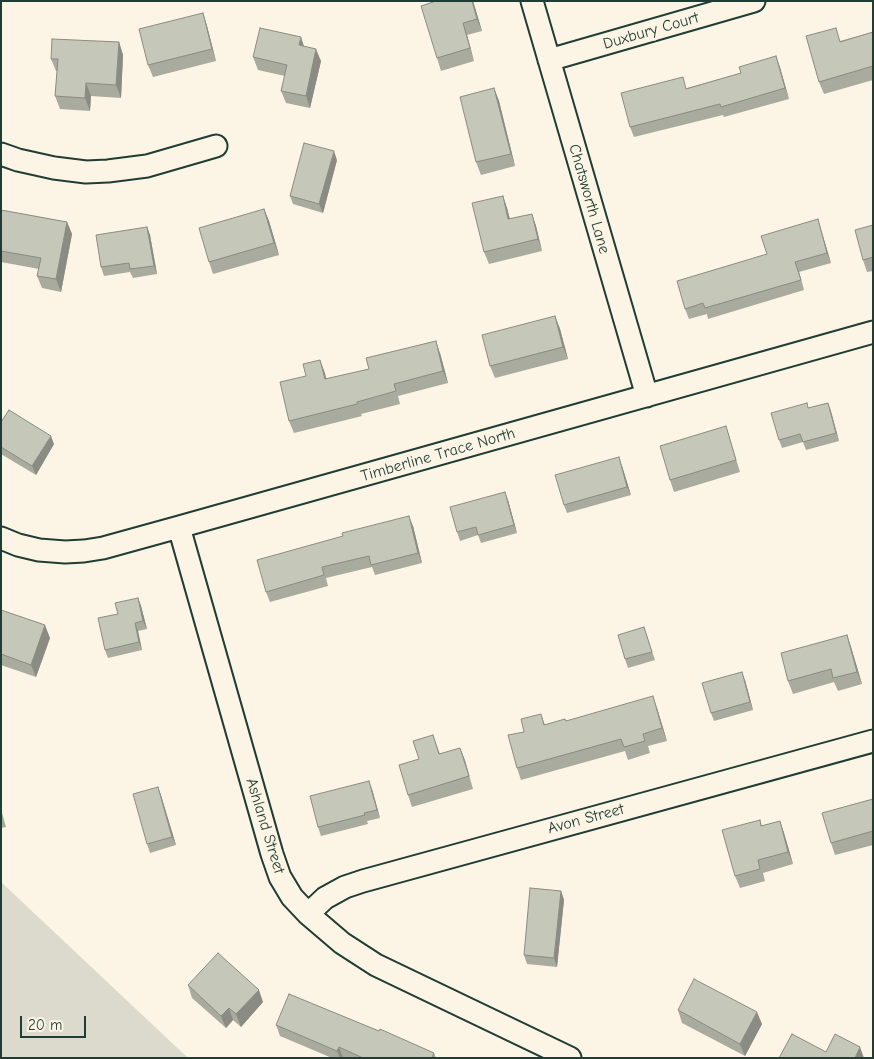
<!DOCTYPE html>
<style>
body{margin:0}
#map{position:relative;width:874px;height:1059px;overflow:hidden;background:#fcf5e5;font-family:"Comic Neue",sans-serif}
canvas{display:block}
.frame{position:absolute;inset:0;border:2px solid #1f3d34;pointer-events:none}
.scale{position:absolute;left:20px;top:1016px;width:66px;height:22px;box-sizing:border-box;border:2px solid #1f3d34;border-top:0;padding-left:6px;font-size:15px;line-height:18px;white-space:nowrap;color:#1f3d34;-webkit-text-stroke:4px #fcf5e5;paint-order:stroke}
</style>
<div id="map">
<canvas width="874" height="1059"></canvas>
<div class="frame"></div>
<div class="scale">20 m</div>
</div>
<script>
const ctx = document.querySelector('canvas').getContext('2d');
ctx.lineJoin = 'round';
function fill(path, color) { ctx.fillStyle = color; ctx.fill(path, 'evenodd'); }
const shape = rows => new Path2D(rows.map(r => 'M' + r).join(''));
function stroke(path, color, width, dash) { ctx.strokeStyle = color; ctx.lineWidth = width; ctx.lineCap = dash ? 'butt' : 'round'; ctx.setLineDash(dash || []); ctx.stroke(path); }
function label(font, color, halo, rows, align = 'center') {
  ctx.font = font + ' "Comic Neue",sans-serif'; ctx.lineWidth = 5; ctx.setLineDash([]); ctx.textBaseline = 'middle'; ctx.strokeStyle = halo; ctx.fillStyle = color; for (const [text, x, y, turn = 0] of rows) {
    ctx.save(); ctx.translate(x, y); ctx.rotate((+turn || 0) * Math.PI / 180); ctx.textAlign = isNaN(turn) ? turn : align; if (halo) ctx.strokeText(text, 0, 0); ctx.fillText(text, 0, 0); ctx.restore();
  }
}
const green = shape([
 [1,882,188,1058,1,1058]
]);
const minor = shape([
 [532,1,647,396],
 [549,60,754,1],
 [1,154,18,160,54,168,86,172,108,171,147,166,216,146],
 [179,527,272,854,280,877,292,897,308,914,342,943,376,965,570,1058],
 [1,538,18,545,39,550,65,552,84,551,103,548,179,527,873,332],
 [308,914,325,898,345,887,363,881,873,741]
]);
const wall = shape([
 [436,1,473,1,482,31,467,35,474,61,441,71,437,58],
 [203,13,207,26,216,61,153,77,148,65],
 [873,32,873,80,824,94,819,82,840,41],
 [119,42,123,55,121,98,91,96,90,111,60,109,55,96,57,71,56,71,51,59],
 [304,46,321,61,310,108,286,103,281,91,285,76,258,70,253,57],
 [776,56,789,99,724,117,723,115,634,137,630,127,687,88,741,73],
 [494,88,499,101,515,166,481,175,476,162],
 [337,160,323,213,293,204,290,196],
 [503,196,507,208,510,219,532,214,536,226,542,251,489,264,484,252],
 [264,209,269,221,279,255,213,274,209,262],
 [1,210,67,222,72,234,61,292,42,288,37,276,39,269,1,262],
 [818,219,831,263,799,272,804,290,708,319,707,314,689,319,685,309],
 [873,225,873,271,867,272,863,260],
 [147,227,150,235,157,274,133,278,130,272,104,276,101,267],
 [555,316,560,329,568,359,495,378,490,366],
 [440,353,448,383,398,396,400,404,361,414,362,416,294,433,289,421,306,376,320,360,326,379],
 [828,403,839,441,806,450,803,442,782,448,779,440,809,408],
 [1,422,54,444,36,475,1,454],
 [726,426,740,472,674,492,670,480],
 [622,466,631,495,567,513,564,505],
 [508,500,517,533,481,543,478,535,460,541,457,532],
 [413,526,422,563,375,575,372,567,326,578,328,586,270,602,266,592],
 [138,598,141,606,147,629,138,631,142,650,108,658,105,650,118,614],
 [1,610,50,638,36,677,1,665],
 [644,627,655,660,628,668,625,659],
 [847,635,851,647,862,684,838,691,834,682,793,694,788,681],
 [745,680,753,710,714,721,711,713],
 [657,708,667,741,648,746,650,753,628,760,625,751,521,780,517,768,524,732,541,714,545,725,566,721],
 [433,735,440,754,460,748,473,789,412,807,408,795,419,759],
 [158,787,176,845,150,853,147,844],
 [372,789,380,818,367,821,368,824,321,836,318,827],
 [873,799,873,845,835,855,831,843],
 [1,809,6,827,1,828],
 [760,820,762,826,780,821,784,833,793,864,763,873,765,881,740,888,735,876],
 [561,891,564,900,557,967,527,964,524,955],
 [188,985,263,1002,241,1027,233,1020,226,1028,192,998],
 [678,1010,762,1024,745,1056,682,1023],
 [276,1025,379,1031,434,1053,436,1058,332,1058,280,1036]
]);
const shadedWall = shape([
 [472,1,473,1,482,31,477,19],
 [203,13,207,26,216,61,212,49],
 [463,23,467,35,474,61,470,48],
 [301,37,305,49,299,45],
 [119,42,123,55,121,98,116,85],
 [316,49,321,61,310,108,306,96],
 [776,56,780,67,789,99,785,88],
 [86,83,91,96,90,111,85,98],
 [494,88,499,101,515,166,511,154],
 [334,151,337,160,323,213,319,204],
 [503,196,507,208,513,232,508,219],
 [264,209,269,221,279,255,274,243],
 [532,214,536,226,542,251,538,239],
 [818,219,821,230,831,263,827,253],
 [67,222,72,234,61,292,56,279],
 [147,227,150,235,157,274,154,266],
 [795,262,799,272,804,290,801,280],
 [555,316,560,329,568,359,563,347],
 [436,341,440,353,448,383,443,371],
 [320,360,325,373,329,391,325,379],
 [828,403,831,411,839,441,836,433],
 [51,436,54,444,36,475,32,466],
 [619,457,622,466,631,495,627,487],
 [505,492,508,500,517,533,514,525],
 [409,516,413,526,422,563,418,553],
 [138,598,141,606,147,629,143,621],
 [135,623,138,631,142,650,139,642],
 [45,625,50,638,36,677,31,665],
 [847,635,851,647,862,684,857,672],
 [742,672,745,680,753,710,750,702],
 [653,696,657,708,667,741,662,728],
 [460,748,465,760,473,789,469,776],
 [369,781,372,789,380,818,377,810],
 [158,787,161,795,176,845,172,837],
 [780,821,784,833,793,864,788,852],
 [561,891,564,900,557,967,554,958],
 [259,990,263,1002,241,1027,236,1014],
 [229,1008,233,1020,226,1028,221,1016],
 [757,1012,762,1024,745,1056,740,1044],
 [339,1047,343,1058,340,1058,337,1051],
 [860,1047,864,1058,855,1058]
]);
const building = shape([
 [436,1,472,1,477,19,463,23,470,48,437,58,421,6,436,1],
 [203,13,212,49,148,65,139,29,203,13],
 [260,28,301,37,299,45,316,49,306,96,281,91,287,65,253,57,260,28],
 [836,28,840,42,873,32,873,66,819,82,806,36,836,28],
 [52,39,119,42,116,85,86,83,85,98,55,96,58,59,51,59,52,39],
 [776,56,785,88,721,107,720,104,630,127,621,93,683,77,686,89,741,73,739,67,776,56],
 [494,88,511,154,476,162,460,97,494,88],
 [304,143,334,151,319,204,290,196,304,143],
 [503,196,508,219,532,214,538,239,484,252,472,203,503,196],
 [264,209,274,243,209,262,199,228,264,209],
 [1,210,67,222,56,279,37,276,41,258,1,251,1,210],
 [818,219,827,253,795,262,801,280,705,308,703,303,685,309,677,281,767,254,761,236,818,219],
 [873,225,873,257,863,260,855,230,873,225],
 [147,227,154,266,130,269,129,263,101,267,96,235,147,227],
 [555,316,563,347,490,366,482,335,555,316],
 [436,341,443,371,394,384,396,391,357,402,357,404,289,421,280,382,306,376,303,364,320,360,325,379,369,369,366,358,436,341],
 [807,403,808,408,828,403,836,433,803,442,800,434,779,440,771,413,807,403],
 [9,410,51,436,32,466,1,447,1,422,9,410],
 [726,426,736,460,670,480,660,446,726,426],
 [619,457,627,487,564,505,555,475,619,457],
 [505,492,514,525,478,535,476,527,457,532,450,507,505,492],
 [409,516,418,553,371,565,369,556,322,567,324,575,266,592,257,560,343,536,342,533,409,516],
 [138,598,143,621,135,623,139,642,105,650,98,618,118,614,115,603,138,598],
 [1,610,45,625,31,665,1,654,1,610],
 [644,627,652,652,625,659,618,635,644,627],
 [847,635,857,672,833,678,831,669,788,681,781,653,847,635],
 [742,672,750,702,711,713,702,683,742,672],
 [653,696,662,728,643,734,645,741,624,747,621,739,517,768,508,735,524,732,521,719,541,714,544,725,565,719,566,721,653,696],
 [433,735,439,754,460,748,469,776,408,795,399,765,419,759,413,741,433,735],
 [369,781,377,810,364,813,365,815,318,827,310,796,369,781],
 [158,787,172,837,147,844,133,794,158,787],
 [873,799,873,831,831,843,822,813,873,799],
 [760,820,761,826,780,821,788,852,758,860,760,869,735,876,722,830,760,820],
 [530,888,561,891,554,958,524,955,530,888],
 [218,953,259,990,236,1014,229,1008,221,1016,188,985,218,953],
 [694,979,757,1012,740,1044,678,1010,694,979],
 [289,994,379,1031,380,1029,434,1053,432,1058,363,1058,339,1047,337,1051,276,1025,289,994],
 [792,1034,826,1052,835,1034,860,1047,855,1058,779,1058,792,1034]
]);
const streetNames = [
 ["Duxbury Court",651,31,-16],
 ["Chatsworth Lane",589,199,74],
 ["Timberline Trace North",438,455,-16],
 ["Avon Street",586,819,-15],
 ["Ashland Street",265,826,73]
];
fill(green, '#dcdacc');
stroke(minor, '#1f3d34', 25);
stroke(minor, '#fcf5e5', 21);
fill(wall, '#a9ab9f');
fill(shadedWall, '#8a8b82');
fill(building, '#c5c7b9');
stroke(building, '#8a8b82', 1);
label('16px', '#1f3d34', '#fcf5e5', streetNames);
</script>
